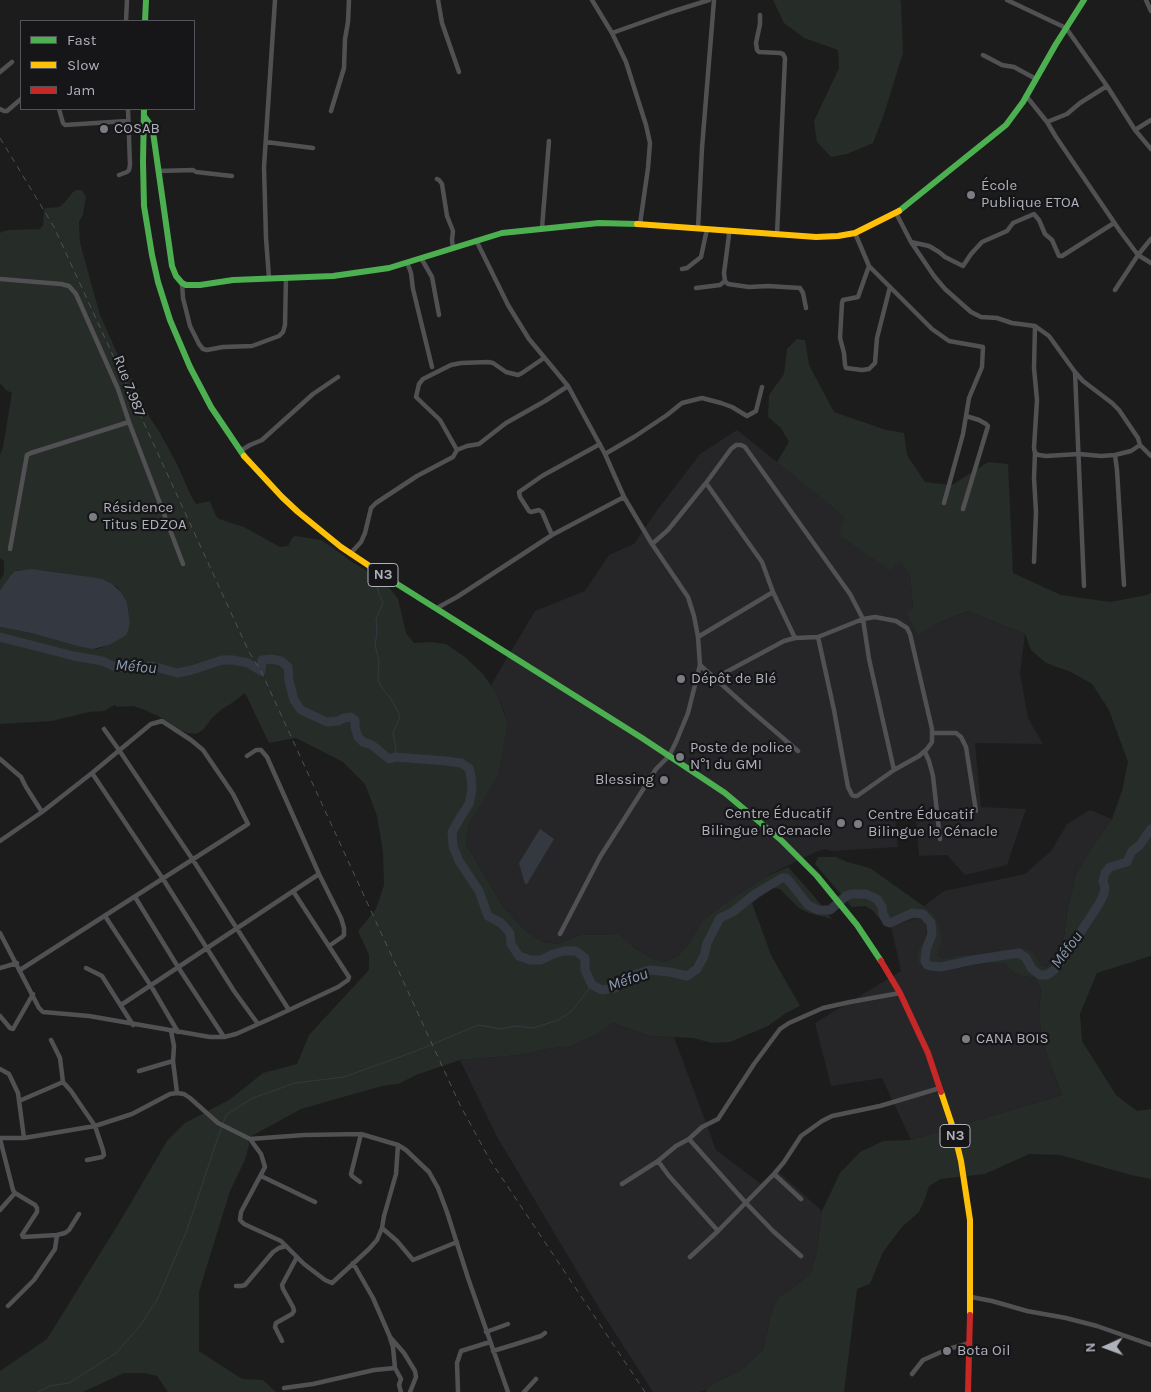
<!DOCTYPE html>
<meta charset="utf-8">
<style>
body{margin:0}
#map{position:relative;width:1151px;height:1392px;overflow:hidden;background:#1c1c1c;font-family:Karla,sans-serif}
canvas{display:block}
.legend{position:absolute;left:20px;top:20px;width:175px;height:90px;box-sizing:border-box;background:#161618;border:1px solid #535459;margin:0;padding:6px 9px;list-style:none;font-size:15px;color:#afb1bb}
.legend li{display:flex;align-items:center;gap:10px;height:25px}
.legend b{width:25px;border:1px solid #535459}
.north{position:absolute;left:1081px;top:1322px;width:50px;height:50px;-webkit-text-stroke:4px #161618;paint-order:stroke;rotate:268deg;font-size:14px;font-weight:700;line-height:20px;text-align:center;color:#afb1bb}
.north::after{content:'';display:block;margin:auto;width:18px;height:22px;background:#afb1bb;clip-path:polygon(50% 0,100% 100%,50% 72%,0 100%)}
</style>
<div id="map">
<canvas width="1151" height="1392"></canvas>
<ul class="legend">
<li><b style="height:6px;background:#4caf50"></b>Fast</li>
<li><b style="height:6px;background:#ffc107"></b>Slow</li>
<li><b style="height:6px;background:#c62828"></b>Jam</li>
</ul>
<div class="north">N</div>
</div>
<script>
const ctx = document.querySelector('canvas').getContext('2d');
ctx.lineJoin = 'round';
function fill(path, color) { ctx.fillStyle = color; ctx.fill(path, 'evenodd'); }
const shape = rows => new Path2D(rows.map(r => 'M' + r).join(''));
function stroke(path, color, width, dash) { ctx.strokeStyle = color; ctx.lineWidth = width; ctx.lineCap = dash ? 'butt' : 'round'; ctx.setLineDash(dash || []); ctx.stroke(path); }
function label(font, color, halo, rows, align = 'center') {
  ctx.font = font + ' Karla,sans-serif'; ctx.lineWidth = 4.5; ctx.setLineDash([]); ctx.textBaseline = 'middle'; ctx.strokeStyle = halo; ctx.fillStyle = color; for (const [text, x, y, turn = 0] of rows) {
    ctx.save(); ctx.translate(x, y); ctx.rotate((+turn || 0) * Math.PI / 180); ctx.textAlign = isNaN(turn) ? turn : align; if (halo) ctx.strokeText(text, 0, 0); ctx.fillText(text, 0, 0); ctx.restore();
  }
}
const built = shape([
 [737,430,900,560,910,575,913,608,934,625,967,611,1025,634,1020,673,1028,718,1043,744,975,743,981,807,1026,809,1007,865,965,875,947,855,919,856,915,809,894,810,898,847,832,851,825,849,815,852,765,877,724,904,702,921,689,943,678,956,663,962,654,959,636,949,619,934,591,935,582,934,557,944,543,942,527,932,503,907,466,844,469,823,503,748,508,724,504,711,497,695,491,685,535,611,585,591,609,555,634,544,655,513,700,454],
 [1090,810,1112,819,1089,852,1076,874,1067,912,1064,937,1047,967,1002,950,984,954,962,955,942,959,937,954,932,912,924,906,944,891,1025,874,1052,850,1067,824],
 [921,917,925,920,927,925,927,933,920,949,953,969,985,963,1004,963,1013,972,1022,976,1035,978,1041,989,1039,1012,1042,1041,1062,1095,911,1140,882,1078,831,1086,815,1023,901,971,891,926],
 [613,1023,651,1036,674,1037,716,1150,761,1184,775,1169,822,1211,816,1255,811,1273,789,1291,778,1297,770,1318,763,1350,740,1371,714,1383,706,1390,700,1392,653,1392,599,1308,496,1135,460,1060,520,1055,547,1049,572,1046,599,1033]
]);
const green = shape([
 [773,0,900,0,901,2,903,53,884,114,873,143,847,154,831,157,817,142,814,121,839,68,838,50,804,38,784,23],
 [77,190,81,190,86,196,83,215,79,222,80,243,100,315,117,353,137,388,150,418,159,431,178,466,191,496,196,504,210,501,216,516,219,519,244,527,280,547,288,546,292,538,295,536,321,540,332,547,352,562,384,581,398,599,406,633,414,643,431,642,446,644,465,657,483,674,497,694,508,724,498,775,469,823,466,844,503,907,527,932,543,942,557,944,582,934,591,935,619,934,636,949,654,959,664,962,678,956,689,943,702,921,724,904,765,877,788,867,813,895,832,919,809,913,799,908,780,889,773,888,752,903,771,955,800,1006,786,1013,768,1026,730,1042,712,1043,693,1038,651,1036,613,1023,599,1033,572,1046,547,1049,520,1055,460,1060,416,1075,398,1084,382,1086,301,1109,248,1138,249,1145,245,1160,230,1191,199,1292,199,1351,242,1379,263,1380,276,1392,168,1392,157,1376,144,1373,124,1373,83,1392,0,1392,0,1371,47,1339,122,1218,167,1141,185,1123,229,1100,263,1073,297,1064,309,1035,369,970,369,955,358,931,376,909,384,885,383,852,377,816,365,784,343,762,296,738,269,743,245,693,232,703,222,709,212,718,203,730,196,734,188,733,180,730,164,719,145,710,133,706,117,707,115,705,104,711,89,712,52,721,0,724,0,627,31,633,77,646,97,649,109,645,122,638,130,623,127,602,121,592,117,587,84,576,42,570,17,570,11,575,0,590,0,580,4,574,4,561,0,558,0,455,3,447,12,393,6,390,0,383,0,233,3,231,11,230,40,229,43,225,44,209,47,208,59,207,65,202,73,192],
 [797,339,805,340,809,365,834,412,886,430,904,433,907,455,925,482,952,485,988,462,1008,464,1013,573,1061,595,1110,602,1147,595,1151,593,1151,956,1097,973,1080,1014,1082,1041,1116,1095,1137,1111,1151,1109,1151,1179,1131,1175,1060,1155,1029,1154,985,1174,941,1179,929,1186,926,1196,919,1212,902,1227,883,1252,870,1284,857,1289,844,1392,706,1392,706,1390,714,1383,740,1371,763,1350,770,1318,778,1297,789,1291,811,1273,816,1255,822,1211,840,1173,860,1152,883,1141,911,1140,1062,1095,1042,1041,1039,1012,1041,989,1035,978,1022,976,1013,972,1004,963,985,963,953,969,937,971,928,970,919,964,917,954,927,933,927,925,925,920,921,917,915,918,891,926,886,926,872,910,865,906,852,907,815,864,818,857,836,857,847,862,870,868,932,912,936,918,940,931,942,940,937,954,942,959,962,955,984,954,1002,950,1022,949,1031,950,1041,965,1047,967,1064,937,1067,912,1076,874,1089,852,1112,819,1122,791,1128,762,1109,710,1092,684,1071,672,1046,663,1031,650,1025,634,967,611,934,625,918,635,907,614,913,608,910,575,900,561,890,570,839,535,845,517,777,462,789,442,781,428,768,417,769,395,784,374,787,349]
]);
const water = shape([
 [32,569,84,576,102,579,112,584,121,592,127,602,130,623,127,634,122,638,109,645,93,649,77,646,31,633,0,627,0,590,11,575,15,571],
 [540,829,554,839,527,884,525,884,519,863]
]);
const stream = shape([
 [375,579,376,585,383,603,376,619,377,632,375,645,379,661,378,680,383,689,391,699,397,709,400,717,393,733,396,748,395,757],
 [38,1392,50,1386,69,1383,116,1353,140,1326,157,1300,187,1230,216,1143,226,1115,253,1098,295,1083,344,1077,416,1051,478,1025,501,1029,516,1026,533,1028,558,1020,572,1011,592,985]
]);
const river = shape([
 [0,637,74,656,102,661,113,666,124,668,152,666,177,673,192,670,222,660,233,660,248,663,261,671,262,660,271,659,281,661,288,667,289,681,294,700,301,710,327,722,338,721,344,718,351,717,355,720,355,727,358,737,363,742,372,745,389,759,395,757,446,761,461,763,469,768,471,777,472,790,469,804,460,818,452,832,453,846,459,861,479,891,488,916,501,923,510,933,511,944,519,956,530,960,541,960,553,954,564,951,576,951,585,958,585,970,592,985,602,990,615,988,628,977,649,970,670,972,687,976,697,969,704,956,707,943,720,918,733,912,755,894,782,878,786,878,789,881,808,905,818,910,830,910,846,896,851,894,866,894,877,899,882,907,883,914,887,922,890,923,912,913,923,914,931,923,932,934,926,950,925,961,927,965,931,966,941,967,973,960,1019,953,1026,958,1032,969,1040,975,1047,975,1054,970,1065,956,1099,904,1104,894,1105,888,1103,881,1105,873,1110,867,1127,862,1132,851,1139,846,1151,829]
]);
const street = shape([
 [438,0,442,23,459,72],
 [592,0,612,33,626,62,646,125,650,143,648,168,640,224],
 [1007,0,1066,28,1107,86],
 [1146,0,1151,11],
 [760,15,760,24,756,43,757,50,759,52,780,53,783,54,785,58,777,234],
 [126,21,127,0],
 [612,33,671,12,709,0],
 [983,55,1002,65,1014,67,1036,79],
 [0,72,12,62],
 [1027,97,1047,122,1056,137,1120,231,1138,255,1115,290],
 [0,109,4,111,7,111,21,99],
 [59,109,63,123,65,125,127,121],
 [331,111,344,68,345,39,348,22,349,0],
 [1047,122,1067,114,1080,103,1107,86,1135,130,1151,149],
 [1135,130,1151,120],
 [266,142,313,148],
 [158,171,193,170,196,172,232,176],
 [119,175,127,172,129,170,130,165,128,109],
 [437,179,439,180,442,184,447,216,453,231,452,240,453,248],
 [896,213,911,242,934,276,945,289,971,312,981,317,997,318,1012,323,1035,326,1049,336,1075,372,1083,381,1112,403,1119,410,1138,438,1140,445,1151,456],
 [542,228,549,141],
 [698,228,702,148,714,0],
 [727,230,729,235,724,273,725,281,728,284,749,287,768,286,800,288,803,293,806,308],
 [855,233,869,266,932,329,949,341,983,347,982,367,969,398,963,434,944,503],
 [1151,239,1138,255,1151,263],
 [476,240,508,305,529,339,568,386,605,454,624,497,652,544,688,597,694,616,698,637,700,665,688,713,676,742,669,756,656,769,644,788,600,857,560,934],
 [911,242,929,246,939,252,945,257,963,266,971,254,982,242,1007,231,1013,223,1034,214,1039,220,1045,234,1052,240,1059,256,1062,256,1114,223],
 [421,258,432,277,439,315],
 [407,262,411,273,413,289,432,367],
 [869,266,858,297,843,300,842,303,840,338,844,353,845,365,846,368,862,370,869,369,875,363,877,338,890,287],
 [682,269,687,268,701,257,707,229],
 [269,278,266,238,264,167,275,0],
 [0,279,61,284,69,286,76,294,118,389,129,422,183,564],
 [182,283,183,298,190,326,199,344,203,349,207,350,223,347,252,346,279,336,283,332,285,325,286,277],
 [696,288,720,285,725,281],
 [1035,326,1034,368,1037,400,1034,448,1035,453,1039,455,1046,456,1079,454,1101,456,1115,455,1131,451,1140,445],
 [1075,372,1084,586],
 [457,450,440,420,416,397,419,384,423,379,451,365,461,363,488,362,493,363,506,372,518,375,522,373,544,358],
 [240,451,250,445,262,440,313,394,338,377],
 [605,454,634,437,667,415,682,403,702,398,721,403,732,407,747,416,756,411,762,387],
 [1115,455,1117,470,1124,585],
 [706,483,762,562,773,592,795,638,818,637],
 [963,509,988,426,986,424,979,420,966,416],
 [552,535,542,512,539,510,531,512,529,511,520,497,519,492,542,476,600,444],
 [652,544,668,530,706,483,731,449,736,445,741,445,745,447,850,594,863,619,869,659,894,770],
 [10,549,27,455,31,453,129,422],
 [350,554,361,542,365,533,371,508,376,503,417,476,453,457,457,450,467,446,479,444,506,423,545,401,568,386],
 [1034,562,1036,512,1034,478,1035,453],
 [437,608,457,597,552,535,624,497],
 [875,617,896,621,907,628,910,634,932,729,932,742,927,749,919,756,894,770,857,796,854,796,852,795,848,787,834,710,818,637,863,619,875,617],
 [698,637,773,592],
 [700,665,748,708,798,751],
 [715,678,784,641,795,638],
 [104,729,119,750,193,860,289,1010],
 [932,733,956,733,961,737,966,747,976,811],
 [925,752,929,761,933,776,940,839],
 [247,756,256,750,261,750,267,757,319,874,341,918,344,928,344,935,342,937,329,946],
 [0,759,21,777,26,787,42,812],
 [92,773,163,879,234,991,258,1024],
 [0,841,42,812,92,773,151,724,162,721,191,740,203,750,233,794,248,824,20,970],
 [135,897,178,967,224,1037],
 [105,916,151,986,178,1032],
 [0,933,39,1008,43,1012,89,1016,210,1037,224,1037,236,1034,274,1017,338,987,348,980,349,977,293,891],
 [0,968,17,963],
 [86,968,102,976,133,1025],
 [121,1005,319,874],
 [0,1016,10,1028,13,1029,33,994],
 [171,1031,174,1046,173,1061,177,1093],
 [51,1040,60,1058,63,1082,71,1091,95,1126,103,1150,104,1155,102,1157,87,1160],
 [0,1069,9,1074,18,1093,24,1138],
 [139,1071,173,1061],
 [19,1101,63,1082],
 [0,1138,24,1138,95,1126,132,1114,170,1094,177,1093,184,1094,190,1098,218,1123,250,1139,304,1135,361,1134,398,1145,406,1150,429,1172,438,1188,447,1212,468,1278,508,1392],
 [0,1139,13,1190,15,1193,35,1205,37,1208,37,1212,22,1235,23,1237,57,1235,65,1233,69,1230,79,1214],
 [250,1139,261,1154,265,1167,241,1212,240,1220,244,1224,281,1241,304,1264,325,1280,332,1283,369,1249,377,1240,382,1228,384,1216,396,1174,398,1145],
 [689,1139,746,1203,773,1231,801,1256],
 [658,1161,669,1176,718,1231],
 [774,1174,801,1199],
 [261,1176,315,1202],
 [360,1182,352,1176,351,1174,361,1134],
 [622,1184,658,1161,676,1146,689,1139,702,1127,718,1119,754,1064,780,1029,789,1023,823,1008,850,1002,900,993],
 [0,1210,15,1193],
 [382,1228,397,1241,413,1260,457,1242],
 [690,1257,718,1231,774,1174,784,1162,801,1136,822,1121,832,1116,880,1106,940,1088],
 [353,1263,373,1298,390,1337,404,1353,415,1371,416,1377,410,1392],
 [236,1286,241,1286,245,1285,273,1252,279,1248,286,1246],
 [971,1297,992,1301,1027,1311,1066,1318,1097,1326,1151,1345],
 [8,1306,34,1280,55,1249,57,1235],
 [486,1332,508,1324],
 [390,1338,393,1347,395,1368,401,1379,399,1385,401,1392],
 [282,1341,275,1327,276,1323,292,1314,294,1311,293,1307,283,1289,282,1285,297,1257],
 [493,1351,516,1344,541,1336,545,1333],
 [912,1374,923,1360,948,1349,970,1343],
 [284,1388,313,1384,374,1370,395,1368],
 [458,1392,457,1363,461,1351,490,1342],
 [524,1392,536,1379]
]);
const fast = shape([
 [145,21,146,0],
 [144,109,143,162,144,206,152,255,158,282,170,320,190,367,211,407,244,456],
 [144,116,150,124,153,132,172,266,176,276,182,283,186,285,200,285,233,280,333,276,389,268,502,233,599,223,637,224],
 [899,211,1006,125,1023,102,1056,44,1084,0],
 [386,577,642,738,725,793,781,840,817,876,857,925,881,961]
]);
const slow = shape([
 [637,224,816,237,838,236,855,233,899,211],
 [244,456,282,497,298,512,341,547,386,577],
 [941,1092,953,1128,961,1161,970,1220,970,1315]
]);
const jam = shape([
 [881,961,900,993,928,1053,941,1092],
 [968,1392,970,1315]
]);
const rail = shape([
 [0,138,54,227,249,652,261,671,460,1105,490,1160,645,1392]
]);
const markers = [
 [104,129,5,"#7c7d83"],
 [971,195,5,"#7c7d83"],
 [93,517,5,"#7c7d83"],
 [681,679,5,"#7c7d83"],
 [680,757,5,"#7c7d83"],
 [664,780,5,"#7c7d83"],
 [841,823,5,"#7c7d83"],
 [858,824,5,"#7c7d83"],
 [966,1039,5,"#7c7d83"],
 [947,1351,5,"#7c7d83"]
];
const shields = [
 [383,575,30],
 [955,1136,30]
];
const shieldNames = [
 ["N3",383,575],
 ["N3",955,1136]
];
const poiNames = [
 ["COSAB",114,129],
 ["École",981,186],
 ["Publique ETOA",981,203],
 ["Résidence",103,508],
 ["Titus EDZOA",103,525],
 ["Dépôt de Blé",691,679],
 ["Poste de police",690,748],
 ["N°1 du GMI",690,765],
 ["Blessing",654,780,"right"],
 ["Centre Éducatif",831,814,"right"],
 ["Bilingue le Cenacle",831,831,"right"],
 ["Centre Éducatif",868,815],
 ["Bilingue le Cénacle",868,832],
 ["CANA BOIS",976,1039],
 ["Bota Oil",957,1351]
];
const streetNames = [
 ["Rue 7.987",129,386,69]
];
const waterNames = [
 ["Méfou",136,667,5],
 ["Méfou",1067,950,-53],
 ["Méfou",628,980,-19]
];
fill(built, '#262628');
fill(green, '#262c27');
fill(water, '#343941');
stroke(stream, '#343941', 1);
stroke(river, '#343941', 9);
stroke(street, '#515154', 4.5);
stroke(fast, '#4caf50', 6);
stroke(slow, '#ffc107', 6);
stroke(jam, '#c62828', 6);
stroke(rail, '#525255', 1, [6, 5]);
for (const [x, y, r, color] of markers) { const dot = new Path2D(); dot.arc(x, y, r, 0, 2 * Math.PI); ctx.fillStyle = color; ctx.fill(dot); stroke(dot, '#161618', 2); }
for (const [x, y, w] of shields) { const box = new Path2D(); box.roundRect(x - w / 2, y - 11.5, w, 23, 4); ctx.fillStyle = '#161618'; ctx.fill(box); stroke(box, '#afb1bb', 1); }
label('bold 14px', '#afb1bb', null, shieldNames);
label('15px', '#afb1bb', '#161618', poiNames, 'left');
label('15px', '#afb1bb', '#161618', streetNames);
label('italic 16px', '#8a9bb1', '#161618', waterNames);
</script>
